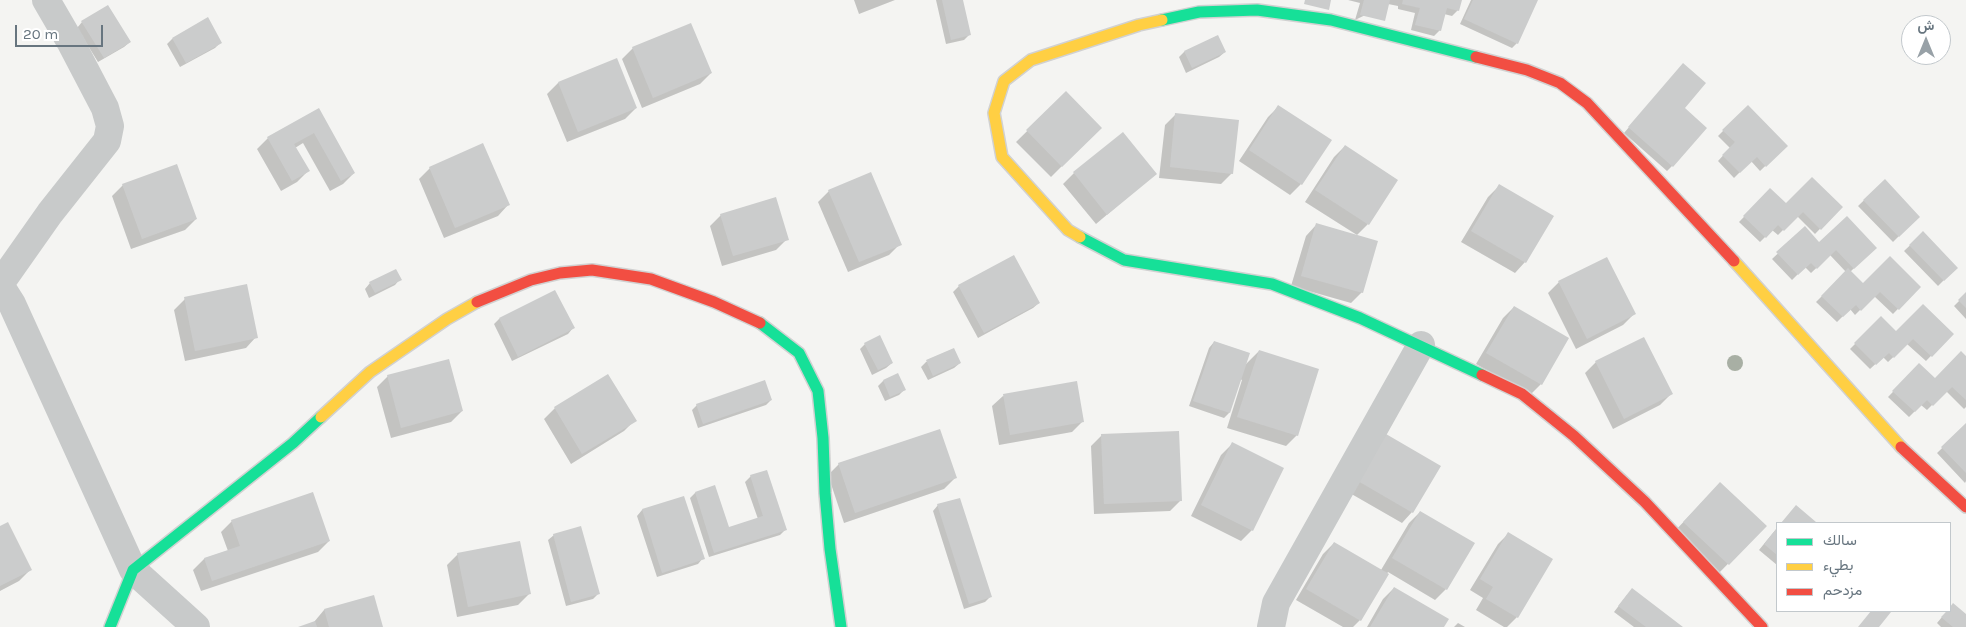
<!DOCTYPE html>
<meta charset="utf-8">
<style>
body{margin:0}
#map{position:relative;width:1966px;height:627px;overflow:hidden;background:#f4f4f2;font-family:Karla,Vazirmatn,sans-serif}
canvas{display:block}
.legend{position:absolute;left:1776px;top:522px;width:175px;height:90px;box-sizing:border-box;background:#fff;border:1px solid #c2c8cc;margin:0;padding:6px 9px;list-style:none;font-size:15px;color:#67757f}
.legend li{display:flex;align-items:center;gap:10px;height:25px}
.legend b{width:25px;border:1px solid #c2c8cc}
.north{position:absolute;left:1901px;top:15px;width:50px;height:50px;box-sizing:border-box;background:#fff;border:1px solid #c2c8cc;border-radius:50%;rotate:0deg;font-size:14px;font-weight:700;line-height:20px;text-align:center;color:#67757f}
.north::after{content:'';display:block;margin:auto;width:18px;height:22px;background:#98a1a7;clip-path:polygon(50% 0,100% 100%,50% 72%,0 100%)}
.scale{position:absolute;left:15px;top:25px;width:88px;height:22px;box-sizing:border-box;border:2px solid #67757f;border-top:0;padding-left:6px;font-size:15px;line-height:18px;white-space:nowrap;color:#67757f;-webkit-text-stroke:4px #fff;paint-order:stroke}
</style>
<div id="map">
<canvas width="1966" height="627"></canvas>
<ul class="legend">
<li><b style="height:6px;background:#16e098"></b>سالك</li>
<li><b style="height:6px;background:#ffcf43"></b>بطيء</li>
<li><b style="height:6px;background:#f24e42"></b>مزدحم</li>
</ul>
<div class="north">ش</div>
<div class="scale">20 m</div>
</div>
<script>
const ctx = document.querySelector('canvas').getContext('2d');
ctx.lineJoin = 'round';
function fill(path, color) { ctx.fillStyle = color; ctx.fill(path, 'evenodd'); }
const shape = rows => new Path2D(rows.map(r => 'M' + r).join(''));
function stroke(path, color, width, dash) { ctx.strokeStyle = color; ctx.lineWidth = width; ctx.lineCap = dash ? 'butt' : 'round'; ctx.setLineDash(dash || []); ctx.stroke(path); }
const shadow = shape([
 [854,0,895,0,859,14],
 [936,0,962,0,969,35,964,40,946,44],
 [1348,0,1460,0,1458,10,1452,16,1444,14,1440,30,1434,36,1411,30,1415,13,1398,9,1398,6,1388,4,1355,20,1360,3],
 [1471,0,1534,0,1517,43,1512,48,1460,24],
 [82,22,130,42,124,47,98,62,77,28],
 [1217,36,1225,52,1219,57,1186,73,1179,57,1184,52],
 [172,39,221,42,215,48,180,67,167,44],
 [633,48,711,73,700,84,642,108,622,59],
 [616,60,636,108,625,119,567,142,547,94,558,83],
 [1678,70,1683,108,1672,166,1667,171,1624,133],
 [1066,93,1100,128,1051,177,1016,142],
 [1279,106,1301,184,1290,195,1239,161,1268,117],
 [1748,106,1786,146,1760,171,1751,161,1734,178,1718,161,1730,148,1718,136],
 [319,110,354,173,343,184,330,191,303,143,295,148,308,171,297,182,281,191,257,149,268,138],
 [1176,114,1232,173,1221,184,1159,178,1165,125],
 [482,145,508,205,498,216,444,238,419,179,430,168],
 [1345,146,1397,180,1368,224,1357,235,1305,202,1334,157],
 [1074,173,1155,174,1096,224,1063,184],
 [1884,181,1918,217,1893,242,1858,206],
 [123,185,196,219,185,230,131,249,112,196],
 [1499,186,1525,262,1515,273,1461,242,1488,197],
 [1770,190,1786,205,1841,207,1815,234,1797,216,1778,235,1772,230,1760,242,1739,222],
 [829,191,900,244,889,255,848,272,818,202],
 [721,215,787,239,776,250,722,266,710,226],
 [1316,225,1362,292,1351,303,1291,286,1306,236],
 [1805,228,1819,244,1875,248,1850,272,1863,285,1919,287,1893,314,1874,296,1855,315,1850,309,1837,322,1816,302,1846,272,1830,255,1811,273,1805,267,1792,280,1772,259],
 [1923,233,1956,268,1938,286,1904,251],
 [1014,257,1039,303,1033,308,978,338,953,292,959,286],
 [1606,259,1634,314,1623,325,1576,349,1548,293,1559,282],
 [400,279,395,285,369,298,365,289,370,283],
 [1966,294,1966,319,1954,306],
 [185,299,256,337,246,348,185,361,174,310],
 [1514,307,1541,384,1530,395,1476,364,1503,318],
 [1881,318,1896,333,1952,334,1926,361,1907,344,1888,362,1883,357,1870,369,1850,349],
 [499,319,573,328,568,334,512,361,494,324],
 [1214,342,1245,365,1259,351,1297,435,1286,446,1227,428,1242,380,1240,379,1229,413,1224,418,1189,406,1209,348],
 [865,344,892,363,886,368,872,375,860,349],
 [954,350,960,363,954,368,928,380,921,367,926,362],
 [1966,358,1966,407,1964,409,1946,391,1927,410,1921,405,1909,417,1888,397,1919,365,1935,380],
 [1596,362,1671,394,1660,405,1613,429,1585,373],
 [897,375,904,390,899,395,885,401,878,386,883,381],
 [388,376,462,411,451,422,391,438,377,387],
 [608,376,635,420,624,431,571,464,544,419,555,408],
 [1003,396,1083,421,1072,432,999,445,992,406],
 [771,400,766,405,698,428,692,410,697,405],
 [1966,425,1966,481,1965,483,1937,453],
 [1102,435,1181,500,1170,511,1094,514,1091,446],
 [1232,444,1252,530,1241,541,1191,516,1221,455],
 [1375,446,1412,512,1402,523,1348,492],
 [839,464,955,478,944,489,844,523,828,475],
 [751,476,785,530,780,535,709,557,690,498,695,493,714,487,728,529,758,519,745,482],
 [1709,495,1765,526,1717,575,1673,533],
 [683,497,703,558,698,564,657,577,637,516,642,510],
 [938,505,990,597,985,602,964,609,933,511],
 [1420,512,1446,589,1435,600,1388,572,1360,620,1353,627,1343,627,1296,600,1323,554,1334,543,1381,570,1409,523],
 [232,521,329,541,318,552,201,591,193,570,204,559,228,551,221,532],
 [0,527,30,570,19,581,0,591],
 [1777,528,1777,565,1759,550],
 [1508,534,1517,617,1507,627,1504,627,1476,610,1483,598,1470,590,1498,544],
 [554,535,598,594,593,599,566,606,548,540],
 [458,554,529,594,518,605,457,617,447,565],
 [1394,588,1443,627,1367,627,1383,599],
 [1627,595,1681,627,1634,627,1614,612],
 [373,597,382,627,300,627,314,622,324,610],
 [1953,605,1966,616,1966,627,1941,627,1937,623,1947,611,1950,611],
 [1458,623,1465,627,1454,627]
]);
const building = shape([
 [942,0,963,0,971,35,951,40],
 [1305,0,1331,0,1329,10,1304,4],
 [1364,0,1390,0,1385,21,1360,15],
 [1403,0,1462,0,1459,11,1447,8,1441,31,1415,25,1420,8,1402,4],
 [1473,0,1538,0,1518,44,1464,19],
 [108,5,131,42,104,58,81,21],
 [208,17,222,43,186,63,172,38],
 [691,23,712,73,653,98,632,47],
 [1218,35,1226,52,1192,68,1184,51],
 [617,58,637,108,578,132,558,82],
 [1683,63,1706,83,1685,108,1707,128,1673,167,1628,127],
 [1066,91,1102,128,1062,167,1026,130],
 [1278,105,1332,140,1302,185,1249,150],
 [1748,105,1788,146,1766,167,1757,157,1740,173,1722,155,1735,142,1722,130],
 [319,108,355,173,341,181,314,133,294,144,310,171,292,181,267,137],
 [1175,113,1239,120,1233,174,1170,167],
 [1123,132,1157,174,1107,215,1073,172],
 [483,143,510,205,455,228,429,167],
 [1345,145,1398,180,1369,225,1315,190],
 [177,164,197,219,142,239,122,184],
 [871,172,902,245,859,262,828,190],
 [1812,177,1843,207,1821,230,1803,212,1784,231,1778,225,1766,238,1743,216,1770,188,1786,203],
 [1885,179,1920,217,1899,237,1863,200],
 [1499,184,1554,216,1526,263,1471,231],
 [776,197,789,240,733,256,720,214],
 [1847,216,1877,248,1854,269,1836,250,1817,269,1811,263,1798,275,1776,252,1805,226,1819,242],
 [1316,223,1378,241,1363,293,1301,276],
 [1923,231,1958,268,1944,281,1909,245],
 [1014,255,1040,303,984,333,958,285],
 [1890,256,1921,287,1899,310,1880,292,1861,311,1856,305,1843,317,1821,296,1848,268,1863,283],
 [1607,257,1636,314,1587,339,1558,281],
 [396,269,402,280,375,293,369,282],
 [247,284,258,338,195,351,184,297],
 [555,290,575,328,518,357,499,318],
 [1966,292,1966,308,1958,300],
 [1923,304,1954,334,1932,357,1913,339,1894,358,1889,353,1876,365,1854,343,1881,316,1896,331],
 [1514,306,1569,338,1542,385,1486,353],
 [880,335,893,363,878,370,864,343],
 [1644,337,1673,394,1624,419,1595,361],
 [1214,341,1250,353,1230,413,1193,401],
 [954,348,961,363,933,376,926,360],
 [1259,350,1319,369,1298,436,1237,417],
 [1961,351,1966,356,1966,400,1952,387,1933,406,1927,400,1915,412,1892,391,1919,363,1935,378],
 [449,359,463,411,401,428,387,375],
 [898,373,906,390,890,397,883,380],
 [608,374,637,421,582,454,554,407],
 [765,380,772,400,703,424,696,404],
 [1077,381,1084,422,1010,435,1003,394],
 [1966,423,1966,473,1941,447],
 [940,429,957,478,855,513,838,463],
 [1179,431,1182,501,1104,504,1101,434],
 [1386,434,1441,466,1413,513,1358,481],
 [1232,442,1284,468,1253,531,1201,505],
 [767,470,787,530,714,553,695,492,715,485,729,527,763,516,750,475],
 [1720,482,1767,526,1729,565,1683,522],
 [313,492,330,541,212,581,204,558,240,546,231,520],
 [684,496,705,559,662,573,642,509],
 [960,498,992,597,969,604,937,504],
 [1796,505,1816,522,1815,523,1781,523],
 [1420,511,1475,543,1447,590,1392,558],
 [8,522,32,570,0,586,0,526],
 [581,526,600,594,571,602,553,534],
 [1777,528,1777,555,1764,544],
 [1508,532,1553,559,1518,618,1486,599,1493,587,1480,579],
 [520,541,531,594,468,607,457,553],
 [1334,542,1389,574,1361,621,1306,589],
 [1394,587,1449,619,1444,627,1370,627],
 [1632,588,1683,627,1646,627,1618,606],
 [374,595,383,627,329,627,324,609],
 [1953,603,1966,614,1966,627,1953,627,1941,617,1947,611,1950,611,1950,607],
 [1871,611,1889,611,1891,612,1879,627,1858,627],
 [315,621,317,627,298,627]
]);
const street = shape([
 [0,284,50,213,107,141,110,126,105,108,71,43,46,0],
 [0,285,12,304,133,570,196,627],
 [1271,627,1276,603,1421,345]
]);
const fast = shape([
 [1162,20,1199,12,1257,10,1331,20,1476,57],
 [1080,237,1124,260,1272,284,1360,318,1482,375],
 [760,323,799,353,818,391,823,438,825,493,830,549,841,627],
 [110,627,133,570,293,443,321,417]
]);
const slow = shape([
 [1080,237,1068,230,1002,157,994,113,1004,81,1031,60,1139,25,1162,20],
 [1734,261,1901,447],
 [321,417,370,372,447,319,477,302]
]);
const jam = shape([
 [1476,57,1527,70,1560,83,1587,103,1734,261],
 [477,302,531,280,560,273,592,270,651,279,714,302,760,323],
 [1482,375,1522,394,1574,436,1645,502,1762,627],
 [1901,447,1966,507]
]);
const trees = [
 [1735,363]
];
fill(shadow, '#0003');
fill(building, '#cbcccc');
stroke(fast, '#d1d1d1', 14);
stroke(slow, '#d1d1d1', 14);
stroke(jam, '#d1d1d1', 14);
stroke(street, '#c8caca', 28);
stroke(fast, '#16e098', 11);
stroke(slow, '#ffcf43', 11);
stroke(jam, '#f24e42', 11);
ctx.fillStyle = '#a8afa4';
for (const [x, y] of trees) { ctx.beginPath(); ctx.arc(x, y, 8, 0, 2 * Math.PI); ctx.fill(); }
</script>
